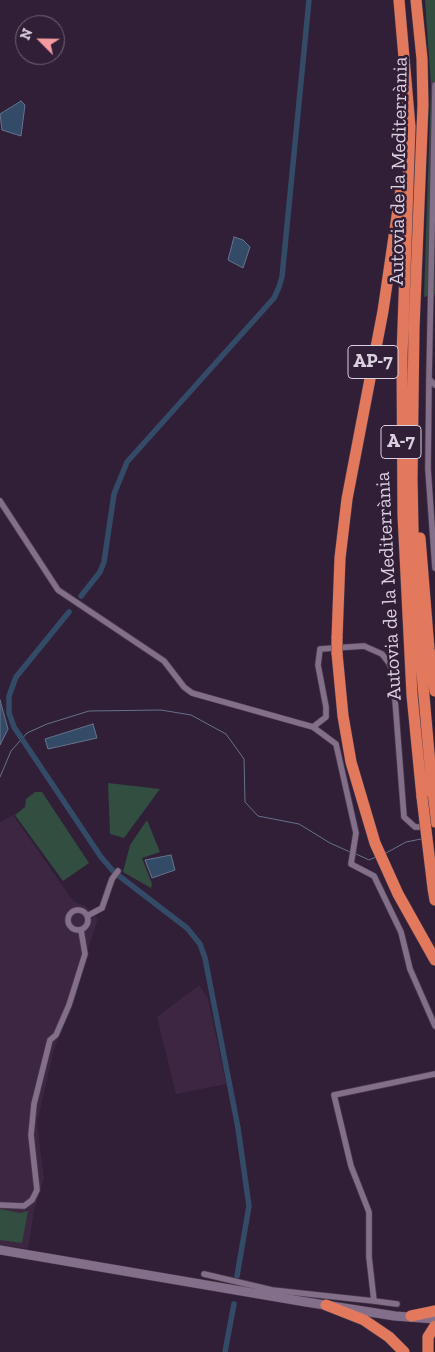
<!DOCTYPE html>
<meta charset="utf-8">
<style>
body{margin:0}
#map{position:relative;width:435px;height:1352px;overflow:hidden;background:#301f36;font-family:"Zilla Slab",serif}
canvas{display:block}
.north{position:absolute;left:15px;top:15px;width:50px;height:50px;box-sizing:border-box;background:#301f36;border:1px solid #74667a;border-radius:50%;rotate:293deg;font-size:14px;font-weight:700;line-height:20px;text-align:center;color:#dbd0df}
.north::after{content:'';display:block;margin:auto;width:18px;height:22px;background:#f59b9e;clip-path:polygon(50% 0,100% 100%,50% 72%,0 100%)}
</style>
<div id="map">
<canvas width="435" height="1352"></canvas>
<div class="north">N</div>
</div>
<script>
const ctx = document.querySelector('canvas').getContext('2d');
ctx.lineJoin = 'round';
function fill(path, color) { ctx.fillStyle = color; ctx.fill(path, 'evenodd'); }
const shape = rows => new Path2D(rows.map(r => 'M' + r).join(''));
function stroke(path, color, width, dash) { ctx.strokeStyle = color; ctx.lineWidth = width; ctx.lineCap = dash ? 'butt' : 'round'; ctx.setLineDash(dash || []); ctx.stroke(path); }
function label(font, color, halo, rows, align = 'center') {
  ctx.font = font + ' "Zilla Slab",serif'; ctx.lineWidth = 5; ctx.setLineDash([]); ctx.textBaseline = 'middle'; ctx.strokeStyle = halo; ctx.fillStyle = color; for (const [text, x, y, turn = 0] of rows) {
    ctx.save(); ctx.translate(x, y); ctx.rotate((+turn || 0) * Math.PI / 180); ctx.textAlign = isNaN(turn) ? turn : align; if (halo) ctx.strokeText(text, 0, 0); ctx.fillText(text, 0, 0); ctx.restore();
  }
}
const built = shape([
 [13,815,74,902,86,906,98,919,54,1050,37,1123,44,1178,34,1211,28,1249,0,1245,0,822],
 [199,985,208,998,226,1084,176,1094,157,1017]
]);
const green = shape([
 [425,0,435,0,435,294,424,297,431,85],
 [108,783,160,789,124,838,110,834],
 [35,792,42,792,89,863,63,881,15,815,25,807,26,799],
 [147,820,160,852,142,858,152,884,151,888,123,872,130,845],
 [0,1209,20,1213,28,1211,22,1243,0,1240]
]);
const water = shape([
 [21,101,25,105,21,136,2,130,0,114,21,101],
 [234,237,243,240,250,247,243,268,228,260,234,237],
 [0,700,8,729,0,745,0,700],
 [93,724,97,738,48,749,45,739,93,724],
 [171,855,175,870,152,878,145,860,171,855]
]);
const stream = shape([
 [0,777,11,751,27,733,47,724,89,711,161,710,191,715,226,734,244,759,245,802,258,816,299,824,330,843,350,852],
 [354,853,369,860,376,857],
 [386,853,406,842,421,839]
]);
const canal = shape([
 [81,596,100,572,104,562,114,494,127,462,274,298,279,287,282,277,309,0],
 [69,612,16,677,9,696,9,713,14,727,101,857,114,872,187,928,200,944,205,958,238,1128,249,1206,237,1276],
 [225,1352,234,1304]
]);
const street = shape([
 [435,85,429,379,435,385],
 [429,379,428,469,435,568],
 [0,501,58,590,164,661,184,687,192,693,313,727,326,717,326,707,318,665,320,649,364,646,382,654,389,663,393,673,404,817,415,827,425,827],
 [313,727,336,744,356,833,351,864,374,876,401,932,410,969,435,1026],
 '68 920a10 10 0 1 1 20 0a10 10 0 1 1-20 0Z',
 [87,916,102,908,112,879,118,871],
 [0,1205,24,1206,32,1200,37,1190,31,1135,34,1104,50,1040,56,1035,69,1005,85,954,81,930],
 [204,1274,272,1290,374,1301],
 [397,1304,374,1301,369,1257,369,1212,351,1166,334,1095,435,1074]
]);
const secondary = shape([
 [0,1250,306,1302,395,1316,435,1319]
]);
const highway = shape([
 [399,0,410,127,402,356,403,515,412,695,422,797],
 [416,0,422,59,423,105,414,328,412,479,414,581,435,822],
 [420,538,429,649,435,691],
 [337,638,340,558,347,499,383,311,401,189],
 [337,653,343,716,351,762,375,843,398,894,435,960],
 [433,888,435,900],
 [326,1305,364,1320,389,1337,404,1352],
 [411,1316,435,1311],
 [428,1352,428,1337,435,1326]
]);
const highwayBridge = shape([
 [337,638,337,653],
 [422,797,433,888]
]);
const shields = [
 [373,362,50],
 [401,442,40]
];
const shieldNames = [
 ["AP-7",373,362],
 ["A-7",401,442]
];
const streetNames = [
 ["Autovia de la Mediterrània",399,171,-89],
 ["Autovia de la Mediterrània",389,586,-93]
];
fill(built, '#3c2642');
fill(green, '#314e41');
fill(water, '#344b68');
stroke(water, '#66738c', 1);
stroke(stream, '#66738c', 1);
stroke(canal, '#344b68', 5.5);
stroke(street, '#4b3c4f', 7);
stroke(secondary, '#4b3c4f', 10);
stroke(highway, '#4b3c4f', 12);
stroke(street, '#846f8a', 5.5);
stroke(secondary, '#846f8a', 9);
stroke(highway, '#e2785c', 11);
stroke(highwayBridge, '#4b3c4f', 12, []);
stroke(highwayBridge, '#e2785c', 11);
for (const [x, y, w] of shields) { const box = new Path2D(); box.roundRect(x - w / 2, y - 16.5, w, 33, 4); ctx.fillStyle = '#301f36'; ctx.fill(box); stroke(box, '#dbd0df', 1); }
label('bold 19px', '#dbd0df', null, shieldNames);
label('20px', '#dbd0df', '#301f36', streetNames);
</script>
